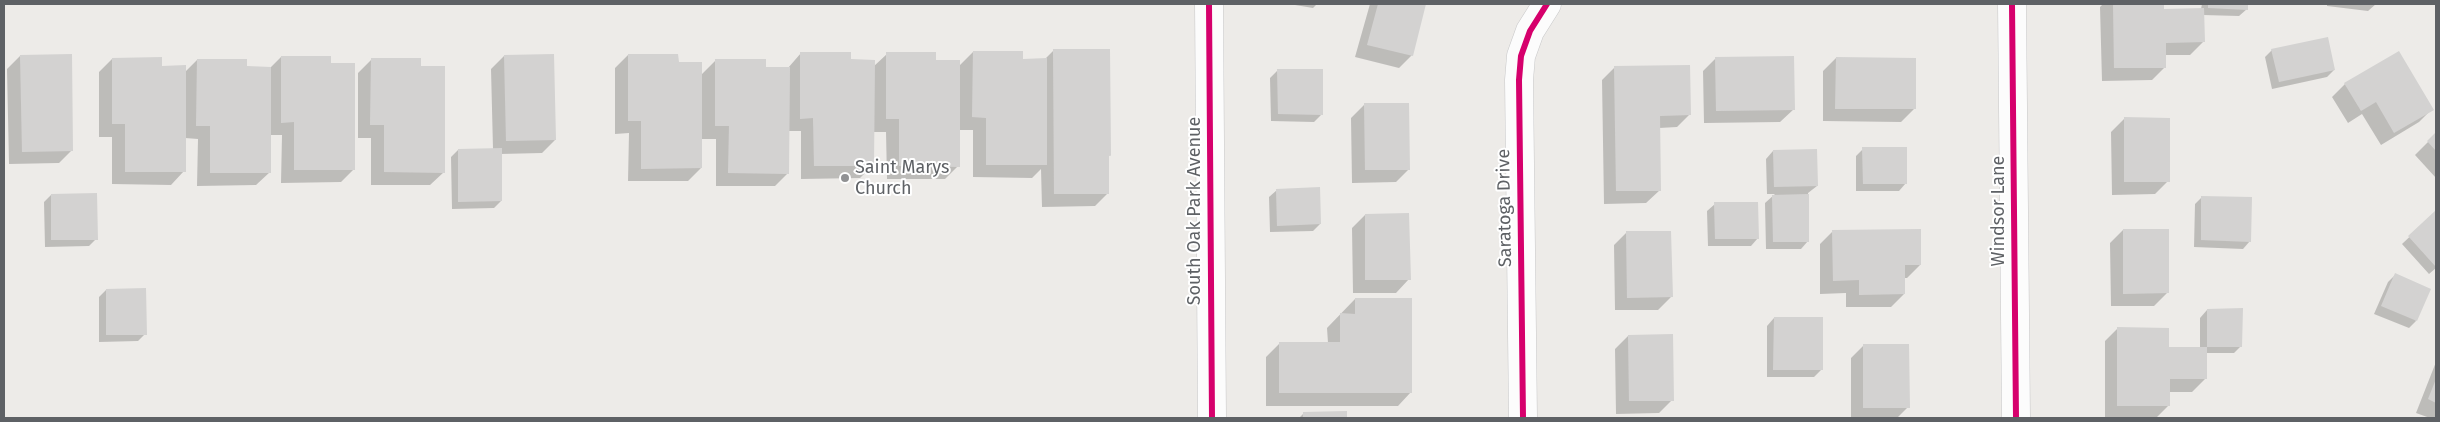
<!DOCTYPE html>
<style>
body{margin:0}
#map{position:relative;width:2440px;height:422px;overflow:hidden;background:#edebe8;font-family:"Fira Sans",sans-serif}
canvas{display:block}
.frame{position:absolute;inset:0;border:5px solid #5e6165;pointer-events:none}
</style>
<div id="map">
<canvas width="2440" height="422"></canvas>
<div class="frame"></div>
</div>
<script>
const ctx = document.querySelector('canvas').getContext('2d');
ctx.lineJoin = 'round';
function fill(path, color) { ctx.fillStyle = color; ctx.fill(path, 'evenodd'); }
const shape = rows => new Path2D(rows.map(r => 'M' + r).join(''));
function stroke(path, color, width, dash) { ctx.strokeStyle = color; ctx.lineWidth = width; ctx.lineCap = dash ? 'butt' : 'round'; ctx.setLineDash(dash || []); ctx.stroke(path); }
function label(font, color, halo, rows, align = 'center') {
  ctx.font = font + ' "Fira Sans",sans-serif'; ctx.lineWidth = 4; ctx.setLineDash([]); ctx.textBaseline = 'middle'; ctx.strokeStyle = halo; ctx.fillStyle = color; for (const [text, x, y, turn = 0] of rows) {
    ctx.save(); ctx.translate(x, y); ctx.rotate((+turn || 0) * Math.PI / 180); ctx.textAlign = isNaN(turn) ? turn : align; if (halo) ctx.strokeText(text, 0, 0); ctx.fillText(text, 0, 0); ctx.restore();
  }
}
const shadow = shape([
 [1289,4,1317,4,1313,8],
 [1370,4,1425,4,1412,55,1399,68,1355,57],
 [2103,4,2162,4,2163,10,2201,9,2202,4,2247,4,2247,9,2239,16,2203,15,2203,42,2190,55,2165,55,2165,67,2152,80,2102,81,2100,7],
 [2327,4,2376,4,2368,11,2327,6],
 [1054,50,1110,155,1108,157,1108,193,1095,206,1042,207,1041,169,1032,178,973,177,973,130,959,130,958,166,945,179,887,179,886,132,873,132,873,165,860,178,801,179,801,131,788,131,788,173,775,186,716,186,716,139,701,139,701,168,688,181,628,181,629,133,615,134,615,68,628,55,677,63,701,75,716,60,765,68,788,68,801,53,873,67,887,54,959,66,973,52,1021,60,1044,60],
 [2272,50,2334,70,2327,77,2272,89,2265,57],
 [20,56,72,150,59,163,9,164,7,69],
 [504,56,555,140,542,153,500,154,501,201,494,208,452,209,451,157,458,150,493,149,491,69],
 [281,57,330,65,354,169,341,182,281,183,282,135,270,135,270,172,256,185,197,186,198,139,185,138,184,171,171,185,112,184,112,137,99,137,99,72,112,59,185,72,197,60,246,68,270,68],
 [1716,58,1794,109,1780,122,1704,123,1703,71],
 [1836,58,1914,109,1901,122,1823,121,1823,71],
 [371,60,420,68,444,172,430,185,371,185,371,138,358,138,358,73],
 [1615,67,1690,114,1677,127,1659,128,1660,190,1646,203,1604,204,1602,80],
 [1277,71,1321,115,1314,122,1271,121,1270,78],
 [2345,84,2432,109,2419,122,2381,145,2362,114,2348,123,2332,97],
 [1364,105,1409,169,1396,182,1352,183,1351,118],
 [2124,119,2168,181,2155,194,2112,195,2111,132],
 [2436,134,2436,178,2415,155],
 [1863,149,1906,183,1899,191,1856,191,1856,156],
 [1773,151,1817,186,1808,193,1808,241,1801,249,1766,249,1765,203,1775,194,1767,194,1766,159],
 [1277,190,1320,224,1313,231,1270,232,1269,197],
 [51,195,96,239,89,246,45,247,44,202],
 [2202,197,2250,241,2243,249,2194,247,2195,204],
 [1715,204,1758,238,1751,246,1708,246,1707,211],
 [2436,212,2436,268,2429,274,2402,244],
 [1365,215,1409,279,1396,293,1353,293,1352,228],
 [2123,230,2167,293,2154,306,2111,306,2110,243],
 [1833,231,1920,265,1907,278,1904,278,1904,294,1891,307,1846,307,1846,293,1820,294,1820,244],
 [1627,232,1671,297,1658,310,1615,310,1614,245],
 [2395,275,2416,321,2409,328,2374,314,2388,282],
 [106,290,145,334,138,341,99,342,99,297],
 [1355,299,1411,392,1398,406,1266,406,1266,357,1279,344,1328,343,1327,328],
 [2207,310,2241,346,2234,353,2206,353,2205,379,2192,392,2169,392,2168,406,2156,418,2105,418,2105,341,2118,328,2167,348,2200,348,2200,318],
 [1774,318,1821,370,1814,377,1767,377,1767,326],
 [1628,336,1672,400,1659,413,1616,414,1615,349],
 [1864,345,1908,407,1897,418,1851,418,1851,358],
 [2436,362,2436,418,2430,418,2416,413],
 [1346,413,1346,418,1299,418,1303,414]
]);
const building = shape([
 [1378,4,1426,4,1413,56,1367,45],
 [2113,4,2164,4,2164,9,2204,8,2205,42,2166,43,2166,68,2114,68],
 [2208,4,2248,4,2248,10,2208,8],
 [2328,37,2335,70,2279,82,2271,49],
 [1053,49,1110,49,1111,156,1109,155,1109,194,1054,194],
 [973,51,1023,51,1023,59,1047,58,1047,165,986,165,986,118,972,117],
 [2399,51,2434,110,2394,133,2376,102,2361,111,2344,83],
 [800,52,851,52,851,59,875,60,874,166,814,166,813,118,800,119],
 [886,52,936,52,936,60,960,60,960,167,899,166,899,119,886,119],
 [72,54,73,151,22,152,20,55],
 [554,54,556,140,506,141,504,55],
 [628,54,678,54,679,62,702,62,702,168,641,169,641,121,628,121],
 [281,56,331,56,331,63,355,63,355,170,294,170,294,122,281,123],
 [1794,56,1795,110,1716,111,1715,57],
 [162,57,162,66,186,65,186,172,125,172,125,124,112,124,112,58],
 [1836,57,1916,58,1916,109,1835,109],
 [371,58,421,58,421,66,445,66,445,173,384,172,384,125,370,125],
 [197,59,247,59,247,66,271,67,271,173,210,173,210,126,196,126],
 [715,59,766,59,766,67,790,67,789,174,728,173,729,126,715,126],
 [1690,65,1691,115,1660,116,1661,191,1616,191,1614,66],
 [1277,69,1323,69,1323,115,1278,114],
 [1364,103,1409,103,1410,170,1365,170],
 [2124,117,2170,118,2170,182,2124,182],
 [2436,132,2436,151,2427,141],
 [1862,147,1907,147,1907,184,1863,184],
 [502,148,502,201,458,202,458,149],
 [1817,149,1818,186,1774,187,1773,150],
 [1320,187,1321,224,1277,226,1276,189],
 [97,193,98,240,51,240,51,194],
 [1809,194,1809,242,1773,242,1772,195],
 [2201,196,2252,197,2251,242,2201,240],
 [1714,202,1758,202,1759,239,1715,239],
 [2436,210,2436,267,2408,236],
 [1409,213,1411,280,1365,280,1365,214],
 [1921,229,1921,265,1905,265,1905,294,1859,295,1859,280,1833,281,1832,230],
 [2123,229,2169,229,2169,293,2123,294],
 [1626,231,1671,231,1673,297,1627,298],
 [2395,273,2431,289,2417,321,2381,306],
 [146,288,147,335,106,335,106,289],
 [1355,298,1412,298,1412,393,1279,393,1279,342,1340,342,1340,313,1355,314],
 [2243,308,2242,347,2207,347,2207,309],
 [1774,317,1823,317,1823,370,1773,370],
 [2117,327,2169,328,2169,347,2207,347,2207,379,2170,379,2170,406,2117,406],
 [1673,334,1674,401,1629,401,1628,335],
 [1863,344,1909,344,1910,408,1863,408],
 [2436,379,2436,403,2428,399],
 [1347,411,1347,418,1303,418,1303,412]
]);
const minor = shape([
 [1209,4,1212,418],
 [2012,4,2016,418],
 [1523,418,1519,80,1521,56,1530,31,1547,4]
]);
const cycleway = shape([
 [1209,4,1212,418],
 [2012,4,2016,418],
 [1523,418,1519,80,1521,56,1530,31,1547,4]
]);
const markers = [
 [845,178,5,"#909193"]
];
const poiNames = [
 ["Saint Marys",855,168],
 ["Church",855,189]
];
const streetNames = [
 ["Saratoga Drive",1505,208,-91],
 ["South Oak Park Avenue",1195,211,-90],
 ["Windsor Lane",1999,211,-90]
];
fill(shadow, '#0003');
fill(building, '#d3d2d1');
stroke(minor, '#c7c7c8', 29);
stroke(minor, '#fcfcfc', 28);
stroke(cycleway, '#d6006c', 6);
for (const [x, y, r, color] of markers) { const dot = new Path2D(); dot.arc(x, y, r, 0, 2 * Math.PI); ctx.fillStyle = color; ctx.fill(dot); stroke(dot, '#fff', 2); }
label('18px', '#5e6165', '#fff', poiNames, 'left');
label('18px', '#5e6165', '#fff', streetNames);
</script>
